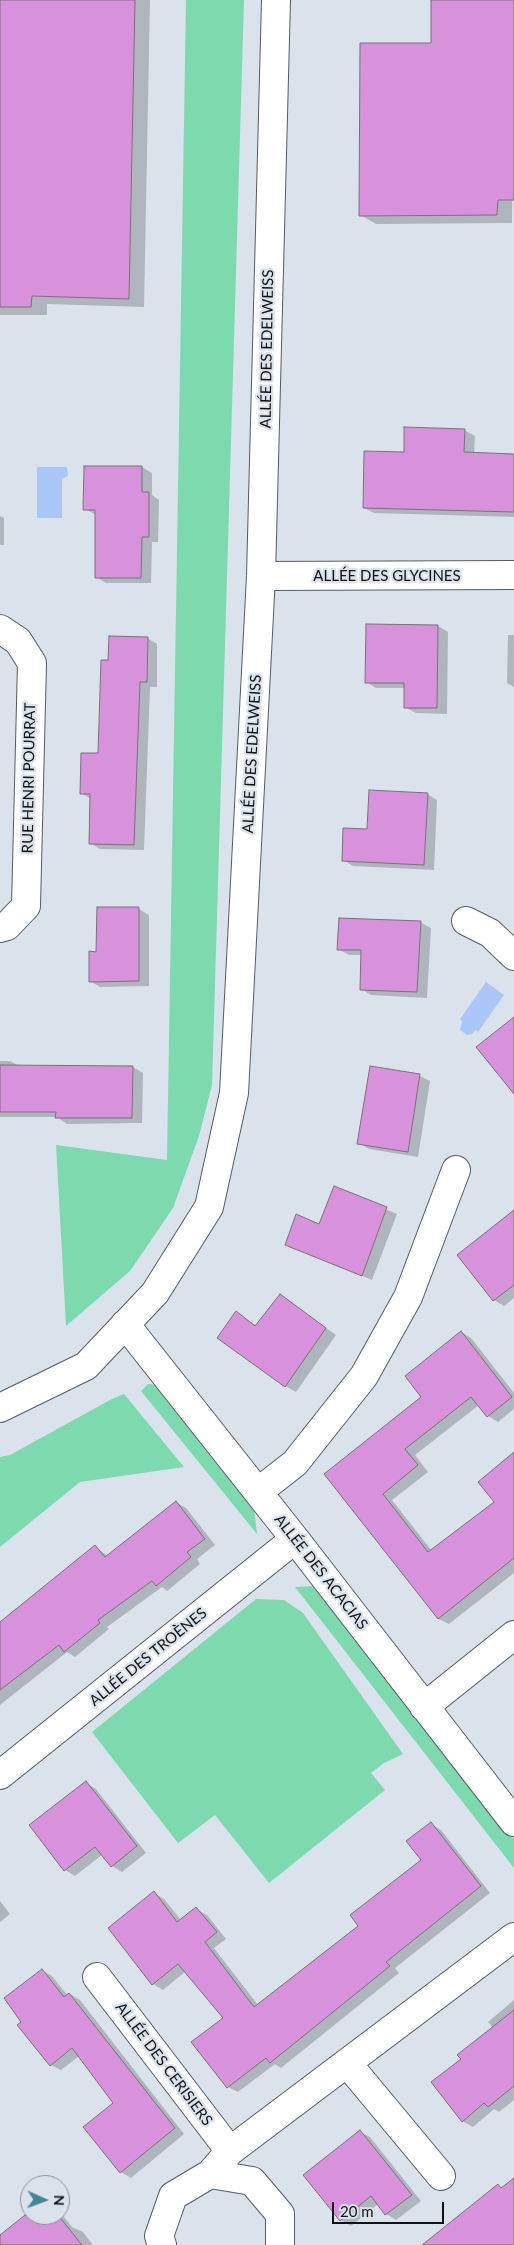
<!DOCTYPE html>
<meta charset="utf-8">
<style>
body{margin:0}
#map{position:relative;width:514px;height:2245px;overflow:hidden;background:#dae3ec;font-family:Lato,sans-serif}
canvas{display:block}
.north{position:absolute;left:20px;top:2175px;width:50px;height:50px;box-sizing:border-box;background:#dae3ec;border:1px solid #898f96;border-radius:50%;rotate:92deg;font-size:14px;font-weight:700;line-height:20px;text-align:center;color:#0f1215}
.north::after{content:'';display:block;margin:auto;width:18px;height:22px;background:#448797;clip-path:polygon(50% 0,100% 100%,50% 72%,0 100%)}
.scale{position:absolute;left:332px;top:2202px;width:112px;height:22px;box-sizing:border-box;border:2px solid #0f1215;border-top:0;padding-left:6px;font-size:15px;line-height:18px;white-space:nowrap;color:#0f1215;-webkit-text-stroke:4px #dae3ec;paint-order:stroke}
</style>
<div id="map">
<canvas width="514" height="2245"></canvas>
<div class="north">N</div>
<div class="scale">20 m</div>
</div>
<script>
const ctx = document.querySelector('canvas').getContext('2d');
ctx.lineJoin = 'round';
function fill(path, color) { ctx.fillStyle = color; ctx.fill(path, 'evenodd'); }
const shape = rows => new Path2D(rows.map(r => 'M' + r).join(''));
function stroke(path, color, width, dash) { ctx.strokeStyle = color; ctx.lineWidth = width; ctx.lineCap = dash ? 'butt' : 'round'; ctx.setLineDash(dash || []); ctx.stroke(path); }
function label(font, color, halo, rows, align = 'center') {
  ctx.font = font + ' Lato,sans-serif'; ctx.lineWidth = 4.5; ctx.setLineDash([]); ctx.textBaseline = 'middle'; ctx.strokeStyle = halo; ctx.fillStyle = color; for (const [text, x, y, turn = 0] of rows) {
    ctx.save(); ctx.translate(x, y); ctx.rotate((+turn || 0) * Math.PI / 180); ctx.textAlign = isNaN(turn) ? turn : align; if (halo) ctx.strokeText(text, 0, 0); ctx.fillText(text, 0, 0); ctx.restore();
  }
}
const green = shape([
 [186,0,244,0,212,1085,199,1136,173,1208,130,1271,66,1326,56,1145,167,1160],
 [148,1384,158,1385,254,1508,257,1534,141,1391],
 [124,1394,184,1467,80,1482,0,1547,0,1457,10,1455,110,1400],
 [316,1586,514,1839,514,1868,295,1587],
 [256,1599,284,1600,303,1613,403,1754,384,1763,371,1773,385,1790,269,1883,215,1815,178,1843,92,1732]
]);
const water = shape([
 [37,467,67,467,68,476,62,479,62,518,37,518],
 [486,982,504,995,478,1032,475,1030,472,1034,467,1035,460,1030,462,1021,460,1019]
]);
const shadow = shape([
 [0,0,150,0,144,307,47,304,47,315,0,315],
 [433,0,514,0,512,223,376,224,360,215,432,44],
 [464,430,475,436,474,454,514,455,514,517,374,513,364,508,405,453],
 [142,467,152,473,152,495,159,500,158,542,152,542,151,583,106,583,96,577,96,515,85,509],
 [0,516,4,518,4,545,0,545],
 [367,625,438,626,448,632,447,714,416,713,405,707,405,688,376,688,366,682],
 [508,635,514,635,514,687,507,683],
 [147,638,157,644,157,687,150,687,144,850,100,849,90,843,91,799,81,793,99,754,109,661],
 [427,794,437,800,434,870,353,866,343,860,368,830],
 [98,909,139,909,149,915,149,986,100,987,90,981,97,953],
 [420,922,431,928,427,998,371,995,361,989,362,955,349,955,338,949],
 [0,1061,10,1061,19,1066,133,1067,143,1073,142,1123,67,1124,57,1117,0,1117],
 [420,1076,430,1081,418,1157,369,1149,359,1143],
 [335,1188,397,1214,372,1280,286,1244,320,1225],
 [514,1212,514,1298,504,1306,494,1300],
 [280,1295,336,1335,296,1392,285,1386,236,1312,257,1326],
 [461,1332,471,1338,514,1393,514,1409,498,1422,488,1416,479,1405,415,1455,428,1472,392,1500,432,1551,496,1502,514,1468,514,1573,449,1624,439,1619,326,1474,423,1397],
 [176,1502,186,1508,215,1545,197,1559,200,1564,167,1591,162,1587,107,1627,109,1629,75,1657,67,1652,0,1705,0,1623,95,1547,108,1556],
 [86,1783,96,1789,146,1853,122,1872,112,1866,103,1854,75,1876,65,1870],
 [431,1824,441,1830,490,1893,395,1968,399,1973,281,2068,275,2064,238,2092,228,2087,224,2019,186,1971,163,1990,153,1984,154,1893,164,1899,181,1920,196,1909,207,1915,226,1939,214,1948,258,2005,360,1926,423,1860],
 [0,1901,10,1914,0,1922],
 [42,1970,52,1976,68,1996,70,1994,80,2000,184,2134,131,2178,121,2172,115,2104,79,2056,61,2070,51,2065,23,2022],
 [514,2000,514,2100,499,2112,494,2109,473,2127,462,2121,462,2059,493,2028,488,2022],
 [360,2132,370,2137,421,2201,396,2220,386,2214,378,2204,351,2226,341,2220],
 [60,2212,72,2227,83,2232,93,2245,20,2245,9,2230,30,2213,30,2215,60,2215]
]);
const building = shape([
 [0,0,135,0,129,299,32,296,31,307,0,307,0,0],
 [431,0,514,0,514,200,498,200,497,215,359,216,360,43,431,43,431,0],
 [404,427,465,429,464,452,514,454,514,512,363,508,364,451,404,452,404,427],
 [84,466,142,466,142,492,149,492,149,537,142,537,141,578,95,578,95,510,83,510,84,466],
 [366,624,438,625,437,708,404,708,404,683,365,683,366,624],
 [109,636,148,637,147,682,140,682,134,845,89,844,90,794,80,794,81,753,98,753,101,660,108,660,109,636],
 [369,790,428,793,424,865,342,861,343,828,367,829,369,790],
 [97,907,139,907,139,981,89,982,89,951,96,952,97,907],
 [339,918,421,921,417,992,360,990,361,950,337,950,339,918],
 [514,1017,514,1094,476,1047,514,1017],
 [0,1065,133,1066,132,1118,55,1118,56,1112,0,1112,0,1065],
 [370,1066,420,1074,408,1152,357,1144,370,1066],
 [334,1186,387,1207,362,1276,285,1245,296,1214,319,1224,334,1186],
 [514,1210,514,1285,493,1301,457,1255,514,1210],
 [280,1294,326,1328,285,1387,217,1338,236,1311,255,1326,280,1294],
 [461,1331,512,1397,487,1417,471,1397,405,1449,418,1465,383,1494,428,1552,494,1502,478,1482,514,1452,514,1558,438,1619,324,1474,421,1397,405,1376,461,1331],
 [176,1501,205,1539,187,1552,191,1557,156,1586,152,1581,98,1620,100,1623,64,1652,59,1645,0,1690,0,1622,95,1545,105,1557,176,1501],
 [86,1781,137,1846,111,1867,95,1847,64,1871,29,1825,86,1781],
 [431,1822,481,1886,386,1962,390,1966,270,2063,266,2058,227,2088,191,2042,223,2018,178,1964,152,1985,108,1928,154,1891,177,1922,196,1907,217,1932,205,1942,254,2007,358,1926,350,1915,421,1860,406,1841,431,1822],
 [42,1969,64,1997,69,1993,175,2128,120,2173,83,2127,113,2103,72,2048,50,2066,17,2025,21,2022,4,1998,42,1969],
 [514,2010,514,2086,488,2107,484,2103,462,2122,431,2082,461,2059,457,2055,514,2010],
 [360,2130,412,2195,385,2215,371,2196,340,2221,303,2175,360,2130],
 [514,2178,514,2245,422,2245,498,2184,501,2188,514,2178],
 [25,2215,58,2215,82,2245,0,2245,0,2235,25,2215]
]);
const minor = shape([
 [261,576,514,575],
 [0,629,18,641,32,663,26,906,7,926,0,928],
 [466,921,490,933,514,956],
 [125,1324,295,1539,514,1822],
 [0,1408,86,1366,155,1293,209,1207,234,1093,261,576,276,0],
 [258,1492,295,1463,364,1376,408,1297,456,1170],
 [424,1707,514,1635],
 [0,1775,295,1539],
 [97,1977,230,2151],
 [347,2063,441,2176],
 [210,2174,252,2181,280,2214,280,2245],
 [162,2245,159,2236,173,2196,210,2174,230,2151,514,1937]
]);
const streetNames = [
 ["ALLÉE DES EDELWEISS",267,349,-89],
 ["ALLÉE DES GLYCINES",387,576],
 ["ALLÉE DES EDELWEISS",252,754,-87],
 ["RUE HENRI POURRAT",29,778,-89],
 ["ALLÉE DES ACACIAS",321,1572,52],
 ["ALLÉE DES TROÈNES",148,1657,-39],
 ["ALLÉE DES CERISIERS",164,2064,53]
];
fill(green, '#7dd9ae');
fill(water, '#abc6f9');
fill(shadow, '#0003');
fill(building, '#d891db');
stroke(building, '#797179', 1);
stroke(minor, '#555c64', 30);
stroke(minor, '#fff', 28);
label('15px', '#0f1215', '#dae3ec', streetNames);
</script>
